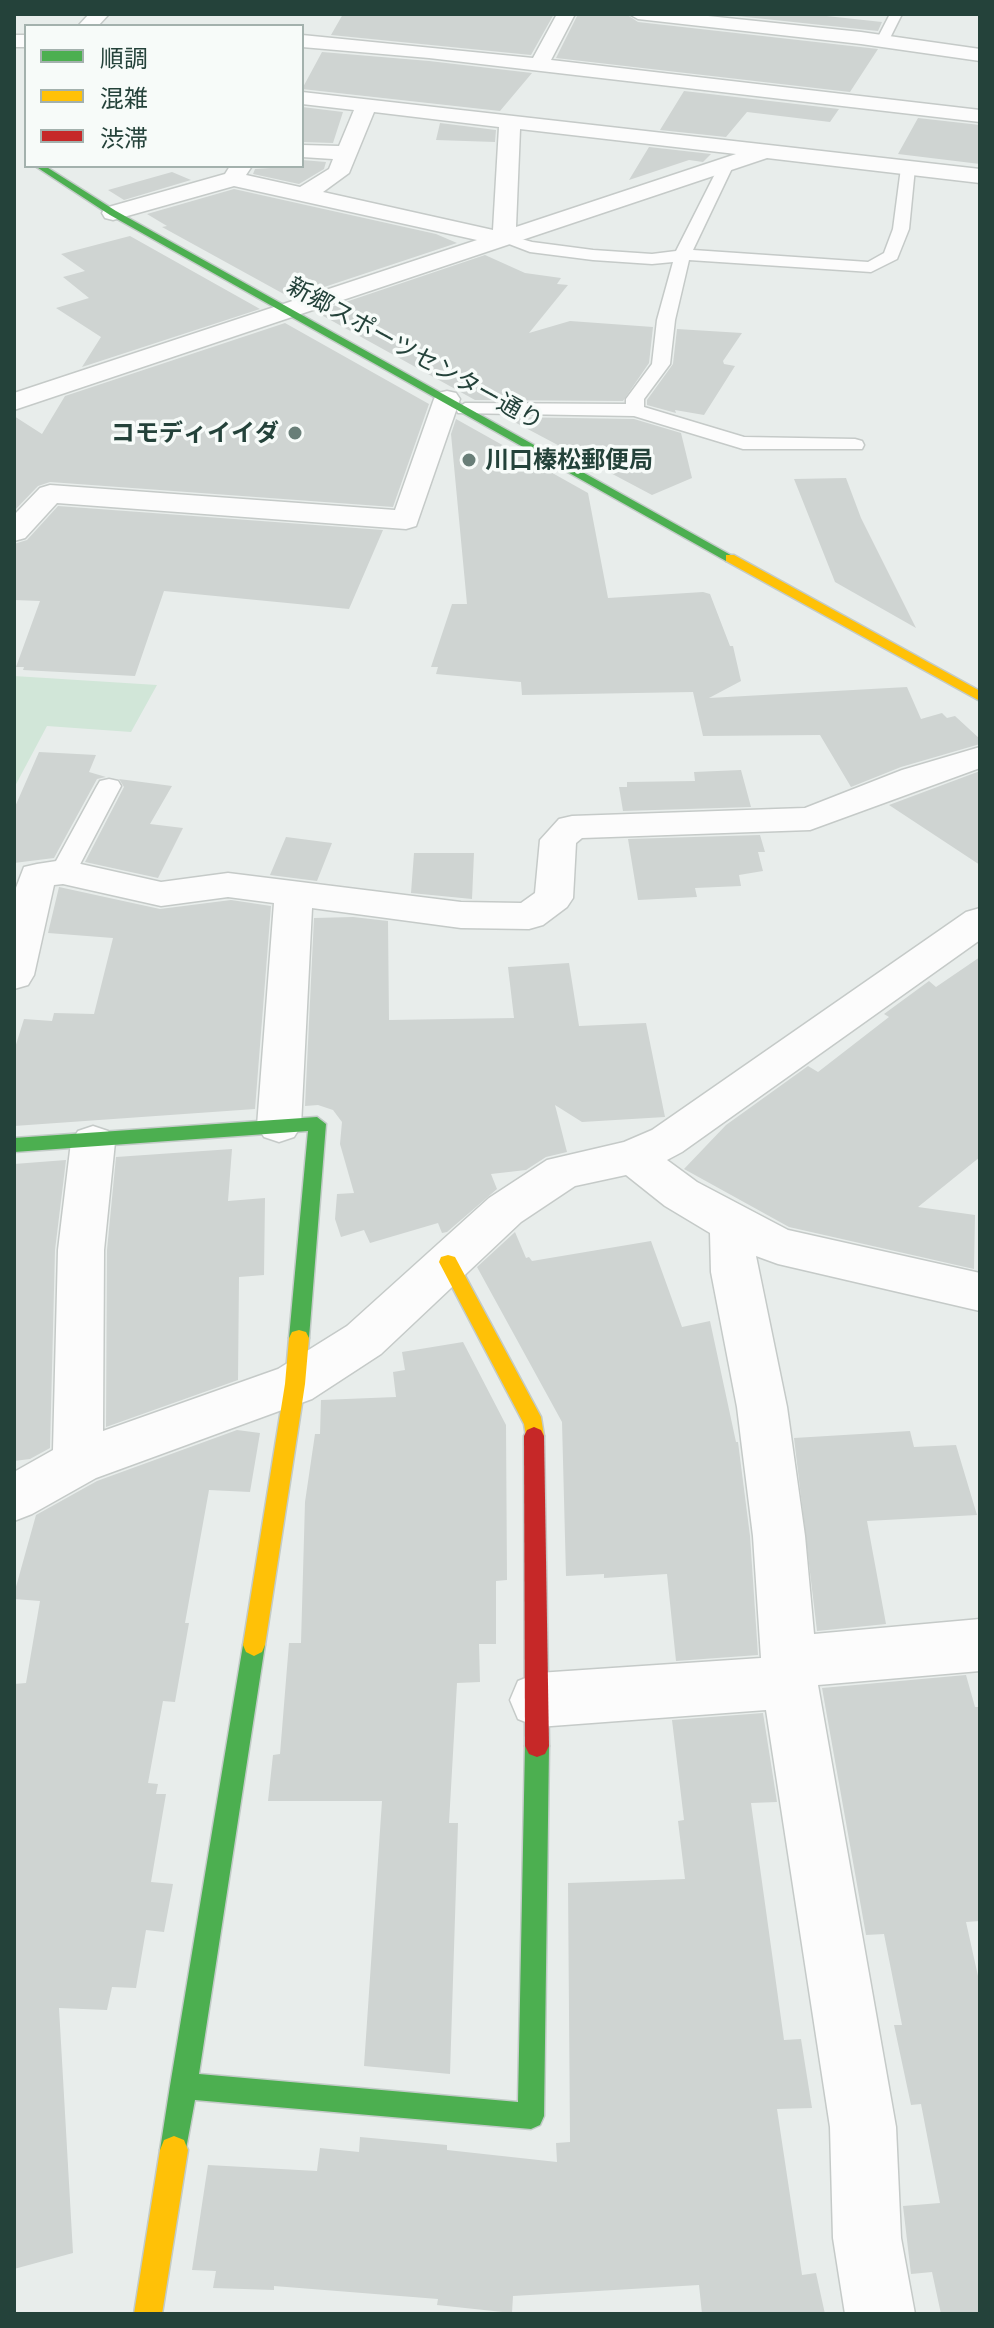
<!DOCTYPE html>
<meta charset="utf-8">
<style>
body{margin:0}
#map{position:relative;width:994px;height:2328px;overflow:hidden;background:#e8edeb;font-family:"Golos Text","Noto Sans JP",sans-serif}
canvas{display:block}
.frame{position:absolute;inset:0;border:16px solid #24423a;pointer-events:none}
.legend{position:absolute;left:24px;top:24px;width:280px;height:144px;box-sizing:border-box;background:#f7fbf9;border:2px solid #a3b1ad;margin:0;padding:10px 14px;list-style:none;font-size:24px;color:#24423a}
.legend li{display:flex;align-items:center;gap:16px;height:40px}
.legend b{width:40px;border:2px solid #a3b1ad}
</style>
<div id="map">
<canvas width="994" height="2328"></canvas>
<div class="frame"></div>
<ul class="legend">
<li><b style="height:10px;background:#4caf50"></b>順調</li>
<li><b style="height:10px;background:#ffc107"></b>混雑</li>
<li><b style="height:10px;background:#c62828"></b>渋滞</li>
</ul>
</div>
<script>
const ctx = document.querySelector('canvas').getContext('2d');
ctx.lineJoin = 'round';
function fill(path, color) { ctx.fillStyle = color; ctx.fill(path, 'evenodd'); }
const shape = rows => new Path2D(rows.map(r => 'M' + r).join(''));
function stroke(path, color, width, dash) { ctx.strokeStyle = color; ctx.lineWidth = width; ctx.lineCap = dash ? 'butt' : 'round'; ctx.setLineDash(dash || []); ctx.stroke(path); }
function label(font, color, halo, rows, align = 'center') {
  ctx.font = font + ' "Golos Text","Noto Sans JP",sans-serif'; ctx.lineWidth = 7; ctx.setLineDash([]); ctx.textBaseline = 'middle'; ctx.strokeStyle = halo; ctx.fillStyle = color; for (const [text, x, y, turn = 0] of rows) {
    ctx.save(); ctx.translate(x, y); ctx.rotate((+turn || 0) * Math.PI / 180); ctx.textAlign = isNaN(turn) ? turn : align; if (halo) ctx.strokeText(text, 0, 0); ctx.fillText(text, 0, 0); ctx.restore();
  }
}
const green = shape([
 [14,676,157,685,131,732,47,726,14,788]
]);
const building = shape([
 [343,14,554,14,531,55,331,35],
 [578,14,626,14,638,22,878,49,850,92,556,58],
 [718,14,808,14,882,22,878,31],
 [322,52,429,61,532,73,500,111,302,89],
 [684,91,839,109,830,122,747,112,726,137,660,130],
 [302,107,343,112,333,143,302,142],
 [918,118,980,125,980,164,898,154],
 [440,123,496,130,495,142,436,140],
 [649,147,711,154,703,162,689,160,629,180],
 [302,160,326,162,324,169,299,184,253,174,255,169,302,166],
 [172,172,191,180,124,200,108,190],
 [234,189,436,234,457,243,291,298,162,227,167,226,147,214],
 [130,236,260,309,82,367,101,337,56,308,89,298,63,277,85,271,61,254],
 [485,255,525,273,561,278,557,284,568,285,529,333,570,321,653,327,649,363,623,401,475,400,316,312],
 [285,323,429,404,393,507,50,482,38,486,14,511,14,416,42,434,65,396],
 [677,329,742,333,723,361,724,364,735,366,704,415,675,410,676,413,647,405,647,400,673,364],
 [505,417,634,419,681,433,692,478,652,495],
 [456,419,588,493,608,598,703,592,710,594,730,646,733,646,741,681,709,698,907,687,921,719,942,713,947,718,955,716,980,739,980,744,901,767,851,787,820,735,703,736,693,692,522,695,521,682,436,674,438,667,431,667,452,604,467,604,451,434],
 [846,478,861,518,916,628,835,582,794,479],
 [58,506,383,530,349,609,164,591,135,676,23,670,24,667,16,667,40,601,14,600,14,544,27,540],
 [39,752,96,755,89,772,106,777,97,779,54,858,14,863,14,809],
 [741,770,751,807,623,811,619,787,627,787,627,782,695,781,694,772],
 [980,771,980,865,889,805],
 [119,779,172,786,150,824,183,828,158,878,85,862,124,787],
 [760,835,765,852,758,852,763,871,739,875,741,886,695,888,697,897,638,900,628,839],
 [286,837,332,843,317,881,270,875],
 [414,853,474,853,472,899,411,893],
 [59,887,160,909,231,900,271,906,255,1109,14,1126,14,1051,24,1019,52,1021,54,1013,94,1014,113,938,48,933],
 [353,917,388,921,389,1020,514,1018,508,967,569,963,579,1026,646,1023,665,1117,582,1122,555,1105,567,1152,546,1157,526,1170,491,1174,497,1189,447,1232,442,1233,438,1223,370,1243,364,1230,341,1237,335,1219,337,1194,354,1193,340,1144,342,1122,333,1110,318,1105,305,1106,314,918],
 [980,957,980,1157,918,1207,975,1215,974,1269,789,1227,684,1169,726,1125,808,1066,818,1072,889,1017,884,1014,929,981,936,987],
 [232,1149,228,1201,265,1198,264,1275,239,1277,238,1380,106,1427,107,1250,116,1157],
 [66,1160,55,1250,50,1448,30,1459,14,1461,14,1164],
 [515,1232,526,1258,529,1257,532,1261,651,1241,682,1327,710,1321,736,1442,738,1442,750,1536,758,1655,676,1661,667,1574,604,1578,604,1574,566,1576,562,1422,477,1267],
 [463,1342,506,1425,507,1580,496,1581,496,1644,479,1644,480,1682,457,1683,449,1823,458,1823,450,2074,364,2066,382,1801,268,1801,273,1755,280,1754,289,1643,301,1643,305,1502,315,1434,320,1434,321,1400,396,1397,393,1372,405,1370,402,1352],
 [237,1430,260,1433,250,1492,209,1490,185,1623,189,1623,175,1702,163,1701,148,1783,158,1784,156,1794,166,1794,151,1882,173,1884,164,1932,146,1930,136,1988,112,1987,107,2010,59,2008,73,2253,14,2269,14,1684,26,1683,40,1601,14,1599,14,1594,36,1515,97,1481],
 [910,1431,914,1447,956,1445,977,1515,867,1521,886,1624,817,1631,794,1438],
 [966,1675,975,1707,980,1707,980,1921,966,1922,980,1985,980,2314,941,2314,932,2272,911,2274,903,2206,940,2203,921,2104,911,2105,894,2025,902,2025,884,1934,866,1935,822,1688],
 [763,1713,777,1802,751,1803,784,2040,801,2039,812,2108,777,2109,802,2275,816,2273,825,2314,702,2314,699,2285,513,2296,512,2313,437,2305,438,2299,274,2286,274,2290,213,2288,216,2271,192,2270,208,2165,317,2171,320,2148,359,2152,360,2137,447,2145,447,2150,557,2162,556,2143,570,2142,568,1883,685,1879,678,1821,684,1820,672,1720]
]);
const lane = shape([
 [890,14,902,14,887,44,877,44,876,41,890,14],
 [727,160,734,164,693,250,868,262,884,253,893,229,901,168,908,164,915,168,909,229,897,259,871,272,689,260,675,320,670,364,644,399,644,407,744,437,855,439,862,441,864,445,862,449,743,449,634,416,458,413,456,409,465,403,626,404,626,399,652,364,657,320,673,262,652,264,593,260,530,252,496,239,504,234,532,242,593,250,652,254,676,251,720,164,727,160],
 [109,779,118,781,121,786,76,872,72,878,63,880,54,878,50,872,97,786,100,781,109,779]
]);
const street = shape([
 [89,14,109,14,98,26,78,26,89,14],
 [557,14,575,14,551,60,980,110,980,122,429,58,302,47,302,35,533,58,557,14],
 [629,14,689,14,861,32,980,49,980,61,861,44,638,19,629,14],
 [14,35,26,35,26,47,14,47,14,35],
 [302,92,980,169,980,183,767,158,14,410,14,393,477,240,234,186,113,220,105,218,102,213,105,208,225,174,230,166,252,166,246,175,300,187,329,169,333,159,302,157,302,145,339,146,354,110,302,104,302,92],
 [374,112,499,127,493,230,323,192,349,173,374,112],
 [520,129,736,154,516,227,520,129],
 [447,391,456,393,460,399,416,526,406,529,57,503,25,538,14,541,14,515,40,488,50,485,395,510,434,399,438,393,447,391],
 [980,747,980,768,810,830,582,838,576,843,573,898,567,907,543,925,529,929,461,928,312,908,301,1126,294,1137,279,1142,264,1137,257,1126,274,903,228,897,161,906,63,884,54,885,34,975,28,985,14,989,14,893,24,867,37,864,63,860,161,882,228,873,461,902,521,903,535,893,540,840,559,819,572,816,805,808,902,770,980,747],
 [980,908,980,940,682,1152,667,1160,697,1182,788,1230,980,1273,980,1311,778,1264,756,1256,787,1407,805,1536,814,1634,980,1619,980,1671,818,1685,896,2127,901,2238,915,2314,845,2314,833,2238,830,2127,766,1710,538,1727,518,1719,510,1700,518,1681,538,1673,761,1658,753,1536,737,1407,711,1272,710,1233,665,1206,626,1175,575,1186,521,1222,381,1354,312,1399,96,1478,32,1514,14,1521,14,1472,53,1450,58,1250,71,1142,78,1131,93,1126,108,1131,115,1142,104,1250,103,1431,278,1369,347,1326,489,1198,547,1160,624,1142,652,1130,966,912,980,908]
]);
const fast = shape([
 [35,166,45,166,116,211,736,558,726,561,110,215,35,166],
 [317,1117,326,1124,309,1338,306,1344,299,1346,292,1344,289,1338,308,1131,14,1152,14,1138,317,1117],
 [254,1634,262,1638,265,1645,199,2074,518,2102,525,1746,529,1738,537,1735,545,1738,549,1746,544,2116,540,2125,531,2129,195,2100,184,2160,174,2164,164,2160,160,2150,170,2086,243,1645,246,1638,254,1634]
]);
const slow = shape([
 [726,555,734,555,980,691,980,701,726,561,726,555],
 [448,1255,455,1257,541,1417,544,1436,541,1442,534,1445,527,1442,524,1424,439,1262,441,1257,448,1255],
 [299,1330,306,1332,309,1338,305,1384,265,1645,262,1652,254,1656,246,1652,243,1645,285,1384,289,1338,292,1332,299,1330],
 [174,2136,184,2140,188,2150,162,2314,134,2314,160,2150,164,2140,174,2136]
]);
const jam = shape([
 [534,1427,541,1430,544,1436,549,1746,545,1754,537,1757,529,1754,525,1746,524,1436,527,1430,534,1427]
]);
const markers = [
 [295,433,8,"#697e78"],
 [469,460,8,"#697e78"]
];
const farStreetnames = [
 ["新郷スポーツセンター通り",415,354,29]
];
const farPoinames = [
 ["コモディイイダ",279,433],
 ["川口榛松郵便局",485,460,"left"]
];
fill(green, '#d1e6d8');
fill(building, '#cfd4d2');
stroke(lane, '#c5cac8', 3);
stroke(street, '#c5cac8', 3);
stroke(fast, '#c3cbc8', 3);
stroke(slow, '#c3cbc8', 3);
stroke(jam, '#c3cbc8', 3);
fill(lane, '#fcfcfc');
fill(street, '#fcfcfc');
fill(fast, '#4caf50');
fill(slow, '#ffc107');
fill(jam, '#c62828');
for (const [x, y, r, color] of markers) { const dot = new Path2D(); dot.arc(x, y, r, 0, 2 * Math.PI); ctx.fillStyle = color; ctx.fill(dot); stroke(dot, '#f7fbf9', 3); }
label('24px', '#24423a', '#f7fbf9', farStreetnames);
label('bold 24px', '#24423a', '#f7fbf9', farPoinames, 'right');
</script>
